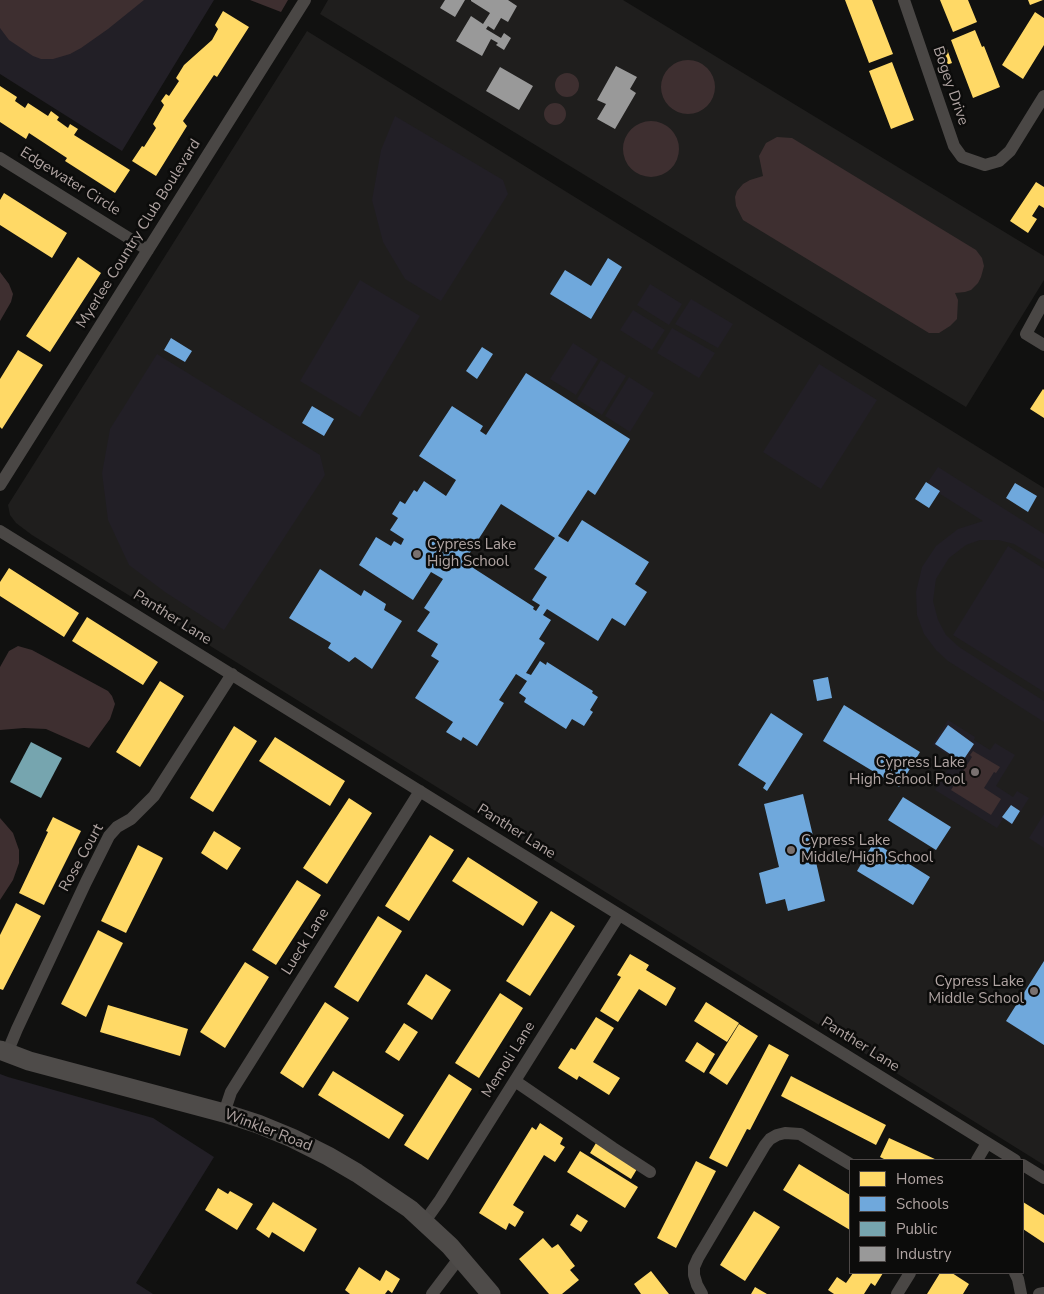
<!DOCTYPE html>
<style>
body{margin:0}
#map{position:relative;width:1044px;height:1294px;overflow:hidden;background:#111110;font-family:"Nunito Sans",sans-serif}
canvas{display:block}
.legend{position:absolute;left:849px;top:1159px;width:175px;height:115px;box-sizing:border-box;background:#0c0c0b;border:1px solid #4e4948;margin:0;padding:6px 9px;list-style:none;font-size:15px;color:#b1a5a3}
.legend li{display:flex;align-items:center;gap:10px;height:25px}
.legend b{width:25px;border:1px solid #4e4948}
</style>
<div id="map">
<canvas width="1044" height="1294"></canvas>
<ul class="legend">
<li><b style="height:14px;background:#ffd966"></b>Homes</li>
<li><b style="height:14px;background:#6fa8dc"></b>Schools</li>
<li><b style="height:14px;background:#76a5af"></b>Public</li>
<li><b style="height:14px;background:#999"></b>Industry</li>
</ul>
</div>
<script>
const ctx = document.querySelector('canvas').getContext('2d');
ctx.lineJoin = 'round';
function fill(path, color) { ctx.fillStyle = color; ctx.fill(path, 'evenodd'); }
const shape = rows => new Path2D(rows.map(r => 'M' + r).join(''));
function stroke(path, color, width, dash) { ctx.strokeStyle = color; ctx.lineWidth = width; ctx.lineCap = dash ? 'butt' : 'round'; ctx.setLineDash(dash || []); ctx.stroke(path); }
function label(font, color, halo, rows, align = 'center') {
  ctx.font = font + ' "Nunito Sans",sans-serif'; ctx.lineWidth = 5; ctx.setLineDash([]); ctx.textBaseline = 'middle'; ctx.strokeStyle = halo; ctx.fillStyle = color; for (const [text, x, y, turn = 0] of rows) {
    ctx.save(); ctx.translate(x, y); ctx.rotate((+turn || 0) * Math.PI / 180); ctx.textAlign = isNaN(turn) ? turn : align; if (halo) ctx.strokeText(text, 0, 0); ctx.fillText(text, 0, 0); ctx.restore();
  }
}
const built = shape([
 [328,0,623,0,1044,256,1044,280,966,407,320,14],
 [307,31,1044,488,1044,1165,32,535,16,523,10,515,8,505]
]);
const green = shape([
 [0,0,214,0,122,151,0,74],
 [395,116,503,180,508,194,441,301,405,279,383,242,372,200,381,150],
 [360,280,420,316,360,417,300,381],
 [650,284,682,304,669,325,637,305],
 [691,299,733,324,718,348,675,324],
 [633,310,665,330,652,350,620,330],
 [672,328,715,353,699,378,657,353],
 [573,343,598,359,576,395,550,379],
 [157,354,320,455,325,475,224,630,165,592,129,565,108,520,102,473,110,429],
 [601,360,626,376,602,415,577,399],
 [819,364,877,400,821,489,763,452],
 [629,377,654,393,630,432,605,416],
 [938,467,1044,534,1044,562,1014,544,998,540,980,540,966,545,949,558,936,579,933,601,938,620,946,635,959,647,1044,701,1044,722,948,661,936,650,924,634,917,615,916,592,922,567,936,546,958,529,983,521,926,485],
 [1008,546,1044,569,1044,692,953,635],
 [948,720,975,737,974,740,990,750,995,743,1015,755,996,786,1013,797,1017,791,1029,798,1012,825,1003,819,997,828,935,790,954,759,932,745],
 [1044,814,1044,848,1029,838],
 [0,1074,8,1077,153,1118,214,1157,136,1283,153,1294,0,1294]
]);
const water = shape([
 [0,0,144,0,108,29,81,48,70,54,53,59,41,59,33,56,9,40,0,28],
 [250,0,288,0,281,12],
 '661 87a27 27 0 1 1 54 0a27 27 0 1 1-54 0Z',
 '555 85a12 12 0 1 1 24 0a12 12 0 1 1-24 0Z',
 '544 114a11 11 0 1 1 22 0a11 11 0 1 1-22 0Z',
 '623 149a28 28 0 1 1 56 0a28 28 0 1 1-56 0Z',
 [777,137,792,138,976,250,982,258,984,266,981,277,978,283,971,290,965,292,955,293,958,300,957,319,950,326,939,333,929,333,743,220,736,206,735,197,737,191,743,184,750,180,763,176,759,156,766,143],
 [0,272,9,284,13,294,11,302,0,321],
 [18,646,32,650,108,691,112,696,115,704,110,719,89,748,46,729,24,728,0,730,0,667,9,651],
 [973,751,1000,767,996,773,994,772,984,788,1001,799,991,815,951,790,972,757,970,755],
 [0,818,13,833,19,850,19,863,13,880,0,900]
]);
const homes = shape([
 [845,0,872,0,893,54,869,63],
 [940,0,968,0,977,22,953,32],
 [1028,0,1043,0,1030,5],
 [223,11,249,27,217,77,214,75,183,121,187,126,156,176,132,161,142,146,144,147,156,128,153,124,164,105,161,101,166,94,169,96,179,81,176,78,184,65,212,40,218,29,215,25],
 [1035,12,1044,18,1044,45,1023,79,1002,65],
 [975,30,982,47,984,46,1000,87,973,98,951,40],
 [947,49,952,63,941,67,936,53],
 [892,62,914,120,891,129,869,71],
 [0,86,17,97,15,101,25,108,28,103,48,116,51,111,59,117,57,120,68,128,70,124,78,129,74,135,130,170,115,193,65,161,67,158,29,133,26,139,0,122],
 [1036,182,1044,187,1044,208,1039,205,1032,216,1037,219,1028,233,1010,221],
 [4,193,67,233,52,258,0,225,0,200],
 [78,257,101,273,50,352,26,336],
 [18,350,43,365,2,429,0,427,0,379],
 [1043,389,1044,390,1044,418,1030,409],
 [9,568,79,613,64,637,0,596,0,582],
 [87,617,158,662,143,685,72,641],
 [160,681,184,696,140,767,116,752],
 [234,726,257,741,213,812,190,798],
 [275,737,345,781,330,806,259,761],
 [349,798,372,813,327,884,303,868],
 [53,817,81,831,44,905,19,893,48,832,46,831],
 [214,831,241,848,227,870,201,853],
 [430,835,454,850,409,921,385,906],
 [138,845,163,858,126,933,101,921],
 [468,857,538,902,523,926,452,881],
 [297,880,321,895,276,965,252,950],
 [16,903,41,916,3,990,0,989,0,935],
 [551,911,575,926,530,996,506,981],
 [378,916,402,931,358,1002,334,987],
 [98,930,123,943,86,1017,61,1004],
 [630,954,649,965,646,970,676,988,666,1006,639,989,618,1022,600,1011,621,977,617,975],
 [245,962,269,977,225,1048,200,1032],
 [426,974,451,990,432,1020,407,1004],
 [500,993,523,1008,479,1078,455,1063],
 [325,1002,349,1018,303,1088,280,1073],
 [706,1002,739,1023,727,1042,694,1021],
 [108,1005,188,1029,180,1056,100,1032],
 [596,1017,614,1028,593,1062,620,1078,609,1095,579,1076,577,1080,558,1068,571,1048,575,1050],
 [404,1023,418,1032,399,1061,385,1052],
 [739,1024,758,1036,727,1085,709,1073],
 [697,1042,715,1054,704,1073,685,1061],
 [769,1044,789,1055,750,1130,747,1129,727,1167,709,1158],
 [333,1071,404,1115,389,1139,318,1095],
 [449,1074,472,1089,428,1160,404,1145],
 [791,1076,886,1125,876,1145,781,1096],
 [540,1123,563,1138,560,1144,565,1147,555,1162,544,1155,513,1205,524,1212,515,1227,509,1223,506,1230,479,1213,532,1127,536,1130],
 [889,1138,937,1160,886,1160,880,1157],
 [596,1143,637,1169,631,1179,590,1153],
 [580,1151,638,1187,625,1208,567,1172],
 [696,1161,716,1171,676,1248,657,1238],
 [799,1164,850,1195,850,1230,783,1190],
 [218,1188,228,1194,230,1191,253,1204,237,1230,205,1210],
 [273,1202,317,1229,304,1252,272,1232,269,1238,256,1229],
 [1023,1202,1044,1215,1044,1243,1023,1229],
 [754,1211,780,1227,745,1281,720,1265],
 [577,1214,588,1221,581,1232,570,1225],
 [543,1238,552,1248,558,1244,575,1266,570,1270,579,1280,562,1294,549,1294,519,1259],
 [359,1267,380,1281,386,1270,400,1279,392,1293,388,1290,385,1294,350,1294,345,1290],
 [651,1271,669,1294,641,1294,634,1284],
 [853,1273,883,1273,875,1286,871,1283,864,1294,834,1294,828,1290,837,1277,846,1283],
 [940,1273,952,1273,969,1284,963,1294,927,1294],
 [755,1287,767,1294,751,1294]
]);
const schools = shape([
 [608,258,622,267,591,319,550,294,565,270,591,286],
 [171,338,192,351,185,362,164,350],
 [482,347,493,354,477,379,466,371],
 [526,373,630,439,595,495,588,490,558,536,568,542,582,520,649,562,635,584,647,592,625,626,612,618,598,641,547,609,543,615,551,620,539,639,545,643,526,673,531,675,540,661,546,665,547,662,593,691,592,693,598,697,590,710,593,712,584,726,572,719,566,729,524,702,526,698,519,693,527,681,516,674,499,700,504,703,477,746,463,737,461,741,446,732,453,722,415,698,439,661,431,656,438,644,417,631,430,612,424,608,443,579,431,572,413,600,359,565,376,537,391,546,394,541,401,545,404,539,390,530,398,518,392,514,400,501,405,504,414,490,417,492,424,481,446,496,456,480,419,456,452,406,483,426,480,431,486,435],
 [501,504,555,538,534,569,547,577,532,600,540,605,536,611,533,609,534,607,464,562],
 [312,406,334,419,324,436,302,423],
 [926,482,940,491,929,508,915,499],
 [1015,483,1037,496,1028,512,1006,498],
 [320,569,361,596,364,590,386,604,384,610,402,621,372,669,355,657,349,662,328,648,331,643,289,618],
 [828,677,832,698,817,701,813,680],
 [844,705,920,752,899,787,823,741],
 [771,713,803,734,767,791,763,788,766,783,738,765],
 [948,725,974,744,962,762,935,744],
 [803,794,819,861,816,862,825,901,788,911,785,899,766,904,759,873,779,867,764,804],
 [903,797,951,827,936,850,888,820],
 [1011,805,1020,811,1012,824,1002,817],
 [874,842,930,877,913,905,857,871],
 [1044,961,1044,1045,1006,1021]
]);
const public = shape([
 [31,742,62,758,41,798,10,782]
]);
const industry = shape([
 [445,0,465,0,455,17,440,8],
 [471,0,508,0,517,6,508,22,501,18,494,30,488,26,486,29,501,38,504,33,511,38,504,50,496,45,498,43,491,39,482,56,456,41,471,16,483,24,490,13,471,1],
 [616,66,637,77,630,89,636,93,615,129,597,119,606,104,597,100],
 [500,67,533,86,519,110,486,91]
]);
const street = shape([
 [904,0,954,146,962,157,985,165,999,161,1010,151,1044,96],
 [0,158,148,250],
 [1044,301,1026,334,1044,345],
 [0,485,305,0],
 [0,531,1015,1160],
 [7,1053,17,1029,86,882,109,836,117,827,131,819,154,796,232,674],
 [515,1081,613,1148,650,1172],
 [224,1113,231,1092,420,791],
 [977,1160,987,1143],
 [1023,1165,1044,1178],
 [425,1221,440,1200,619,915],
 [1015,1273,1018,1279,1021,1294],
 [432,1294,460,1257],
 [702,1294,697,1285,694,1275,694,1267,698,1258,765,1145,770,1139,777,1135,785,1133,800,1134,850,1164],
 [897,1294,910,1273],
 [1039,1294,1044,1293]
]);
const secondary = shape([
 [0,1050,29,1061,224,1113,258,1124,292,1138,328,1156,357,1173,410,1209,450,1246,491,1294]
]);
const markers = [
 [417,554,5,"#797170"],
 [975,772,5,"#797170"],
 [791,850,5,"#797170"],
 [1034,991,5,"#797170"]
];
const streetNames = [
 ["Bogey Drive",950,86,71],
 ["Edgewater Circle",70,182,32],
 ["Myerlee Country Club Boulevard",139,234,-58],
 ["Panther Lane",172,618,32],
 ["Panther Lane",516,832,32],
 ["Rose Court",82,858,-61],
 ["Lueck Lane",306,942,-58],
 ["Panther Lane",860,1045,32],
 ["Memoli Lane",509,1060,-58],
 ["Winkler Road",268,1131,21]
];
const poiNames = [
 ["Cypress Lake",427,545],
 ["High School",427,562],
 ["Cypress Lake",965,763,"right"],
 ["High School Pool",965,780,"right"],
 ["Cypress Lake",801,841],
 ["Middle/High School",801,858],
 ["Cypress Lake",1024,982,"right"],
 ["Middle School",1024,999,"right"]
];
fill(built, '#1f1e1d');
fill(green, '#221f26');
fill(water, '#3e2f30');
fill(homes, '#ffd966');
fill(schools, '#6fa8dc');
fill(public, '#76a5af');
fill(industry, '#999');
stroke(street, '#4a4745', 12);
stroke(secondary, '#4e4b49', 19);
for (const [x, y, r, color] of markers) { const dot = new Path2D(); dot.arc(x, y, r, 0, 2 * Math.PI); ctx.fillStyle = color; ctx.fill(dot); stroke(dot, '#0c0c0b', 2); }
label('15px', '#b1a5a3', '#0c0c0b', streetNames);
label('15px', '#b1a5a3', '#0c0c0b', poiNames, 'left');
</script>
